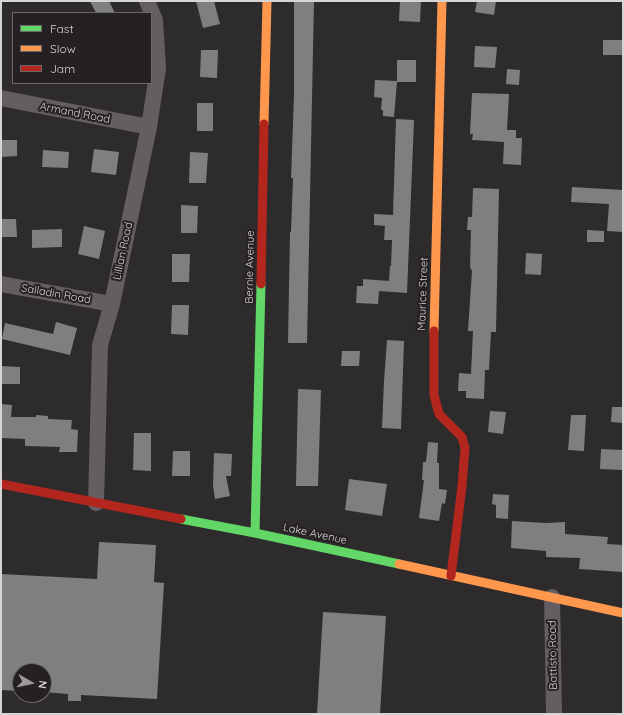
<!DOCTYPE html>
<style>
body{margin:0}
#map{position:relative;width:624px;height:715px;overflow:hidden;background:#2d2b2c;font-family:Quicksand,sans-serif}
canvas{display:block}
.frame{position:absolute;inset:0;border:2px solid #d7d4d5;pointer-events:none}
.legend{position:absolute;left:12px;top:12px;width:140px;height:72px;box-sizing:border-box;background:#252023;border:1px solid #6c686a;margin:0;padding:5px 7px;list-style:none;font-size:12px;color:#d7d4d5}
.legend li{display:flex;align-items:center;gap:8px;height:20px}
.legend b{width:20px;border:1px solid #6c686a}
.north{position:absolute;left:12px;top:663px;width:40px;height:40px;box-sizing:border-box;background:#252023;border:1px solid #6c686a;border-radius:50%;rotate:99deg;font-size:11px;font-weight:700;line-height:16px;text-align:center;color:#d7d4d5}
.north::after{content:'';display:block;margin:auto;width:14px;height:18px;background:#9c999a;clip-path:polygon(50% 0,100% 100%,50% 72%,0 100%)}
</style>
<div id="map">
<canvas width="624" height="715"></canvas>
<div class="frame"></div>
<ul class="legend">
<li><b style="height:5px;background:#63d668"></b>Fast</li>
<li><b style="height:5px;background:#ff974d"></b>Slow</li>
<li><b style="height:5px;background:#b3261e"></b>Jam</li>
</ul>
<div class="north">N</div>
</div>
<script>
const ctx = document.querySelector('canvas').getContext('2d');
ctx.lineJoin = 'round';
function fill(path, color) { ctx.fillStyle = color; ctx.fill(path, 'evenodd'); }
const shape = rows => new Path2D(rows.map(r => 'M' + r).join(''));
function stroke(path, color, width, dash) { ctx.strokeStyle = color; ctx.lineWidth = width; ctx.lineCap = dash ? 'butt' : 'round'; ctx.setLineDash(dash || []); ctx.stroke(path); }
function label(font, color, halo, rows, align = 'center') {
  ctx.font = font + ' Quicksand,sans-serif'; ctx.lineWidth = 4; ctx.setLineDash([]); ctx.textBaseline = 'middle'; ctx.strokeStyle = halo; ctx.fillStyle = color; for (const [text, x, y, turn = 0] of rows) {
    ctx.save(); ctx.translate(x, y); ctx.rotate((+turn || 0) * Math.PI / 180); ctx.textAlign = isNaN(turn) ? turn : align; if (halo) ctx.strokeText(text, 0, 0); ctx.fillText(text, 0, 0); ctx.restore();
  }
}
const building = shape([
 [90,1,109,1,115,13,96,13],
 [196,1,214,1,220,24,203,28],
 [294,1,314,1,307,343,288,343,290,232,291,232,293,178,291,178,294,95],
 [400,1,421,1,420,22,399,21],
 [477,1,496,1,494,15,475,12],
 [603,40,623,40,623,55,603,55],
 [475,46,497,47,495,68,474,67],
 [201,50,218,50,217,78,200,77],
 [397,60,416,60,416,82,397,82,394,117,383,116,383,110,381,110,382,98,374,97,375,80,397,81],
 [507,69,520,70,519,85,506,84],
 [472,93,509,94,507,130,516,130,516,138,522,138,521,165,503,164,504,142,472,140,473,134,470,134],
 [197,103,213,103,213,131,197,131],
 [396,119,414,120,407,293,379,291,378,304,356,303,357,286,363,286,363,279,389,281,390,266,391,266,392,240,384,240,385,226,374,225,374,214,393,215],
 [1,140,17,140,17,156,1,157],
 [94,149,119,152,116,175,91,172],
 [43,150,69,152,68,168,42,167],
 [190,152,208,153,206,183,189,183],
 [572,187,623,190,623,232,607,231,609,204,571,202],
 [473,188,499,189,496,332,491,332,489,370,485,370,484,399,466,398,466,391,458,391,459,373,471,374,473,331,468,331,472,271,470,267,471,230,467,230,468,217,472,217],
 [181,205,198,206,197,233,181,233],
 [1,219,16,219,17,237,1,237],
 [84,226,105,231,99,259,78,254],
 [62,229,62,247,32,248,32,230],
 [587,230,604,231,604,242,587,242],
 [526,253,542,254,541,275,525,274],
 [172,254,190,254,189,282,172,282],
 [172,305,189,305,188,335,171,334],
 [56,322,77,328,70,355,2,339,5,323,53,334],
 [387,340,404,341,401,429,382,428,384,381],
 [342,351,360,351,359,366,341,366],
 [1,366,20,367,20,384,1,384],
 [298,389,321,390,318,486,296,486],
 [1,404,12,405,11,417,36,417,36,415,48,416,48,419,72,420,71,429,78,430,77,452,59,452,60,447,25,446,25,439,1,438],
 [612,407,623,407,623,423,611,422],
 [490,411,506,412,503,434,488,432],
 [571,415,586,415,584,451,568,450],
 [134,433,151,433,151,471,133,470],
 [428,442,438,443,437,463,439,463,439,489,447,490,445,504,442,503,439,521,419,518,424,480,422,480,423,462,426,462],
 [601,449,623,450,623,470,600,469],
 [173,451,190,451,190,476,172,476],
 [214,453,232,454,231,476,226,476,230,496,215,499,213,486],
 [349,479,387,484,382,516,345,510],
 [493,494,509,495,508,519,496,518,496,505,492,504],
 [512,521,546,523,565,522,565,534,608,537,607,544,623,545,623,572,579,569,580,558,546,557,546,551,511,548],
 [99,542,156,545,154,582,164,583,157,699,81,695,81,701,68,701,68,694,44,692,44,671,20,671,20,691,1,690,1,574,97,579],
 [323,612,386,616,380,714,317,714]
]);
const street = shape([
 [1,98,149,127],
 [1,284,112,304],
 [96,503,100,345,112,304,149,127,158,68,155,20,147,1],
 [552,597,554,714]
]);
const fast = shape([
 [181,519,255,533,399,564],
 [255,533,261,284]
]);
const slow = shape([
 [264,124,267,1],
 [434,331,442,1],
 [399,564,623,613]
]);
const jam = shape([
 [261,284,264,124],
 [434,331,434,395,439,414,462,437,465,448,462,486,451,576],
 [1,484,181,519]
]);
const streetNames = [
 ["Armand Road",75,113,11],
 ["Lillian Road",123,251,-78],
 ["Bernie Avenue",250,267,-89],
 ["Salladin Road",56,294,10],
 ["Maurice Street",423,294,-88],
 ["Lake Avenue",315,534,12],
 ["Battisto Road",553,655,-91]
];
fill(building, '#807f80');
stroke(street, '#645d62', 16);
stroke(fast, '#63d668', 9);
stroke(slow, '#ff974d', 9);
stroke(jam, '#b3261e', 9);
label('11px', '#d7d4d5', '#252023', streetNames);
</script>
